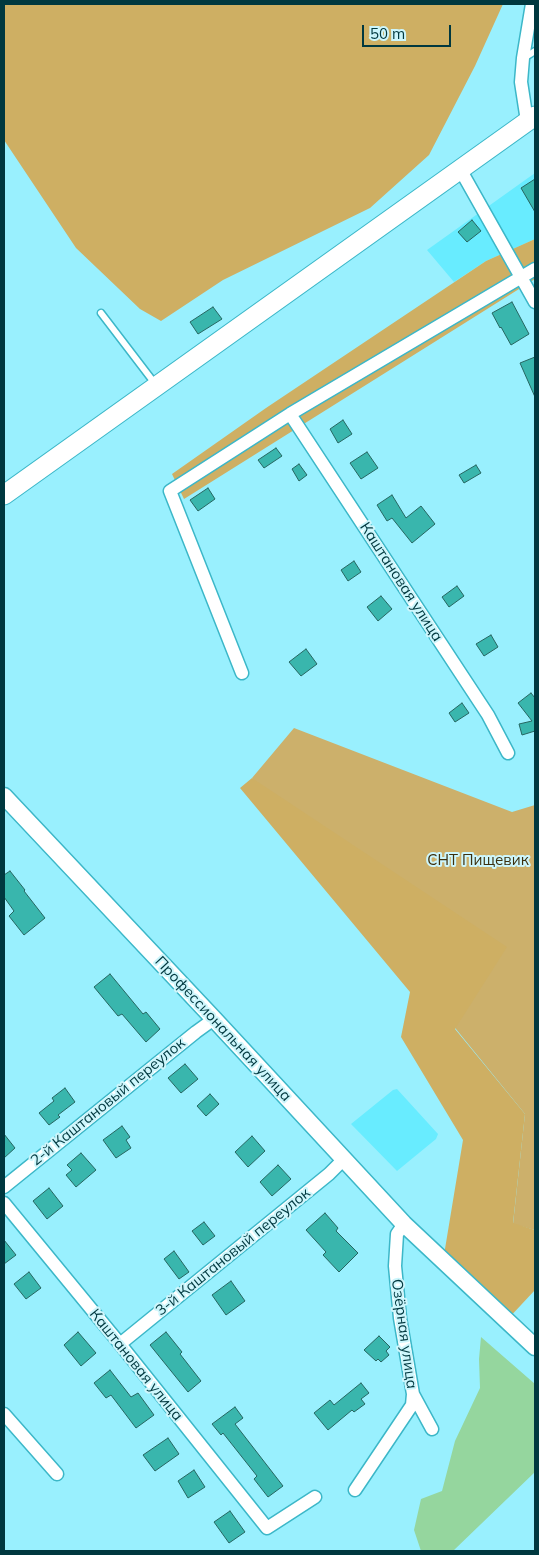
<!DOCTYPE html>
<meta charset="utf-8">
<style>
body{margin:0}
#map{position:relative;width:539px;height:1555px;overflow:hidden;background:#99f0fe;font-family:Mulish,sans-serif}
canvas{display:block}
.frame{position:absolute;inset:0;border:5px solid #00383f;pointer-events:none}
.scale{position:absolute;left:362px;top:25px;width:89px;height:22px;box-sizing:border-box;border:2px solid #00383f;border-top:0;padding-left:6px;font-size:15px;line-height:18px;white-space:nowrap;color:#00383f;-webkit-text-stroke:4px #cdf6fc;paint-order:stroke}
</style>
<div id="map">
<canvas width="539" height="1555"></canvas>
<div class="frame"></div>
<div class="scale">50 m</div>
</div>
<script>
const ctx = document.querySelector('canvas').getContext('2d');
ctx.lineJoin = 'round';
function fill(path, color) { ctx.fillStyle = color; ctx.fill(path, 'evenodd'); }
const shape = rows => new Path2D(rows.map(r => 'M' + r).join(''));
function stroke(path, color, width, dash) { ctx.strokeStyle = color; ctx.lineWidth = width; ctx.lineCap = dash ? 'butt' : 'round'; ctx.setLineDash(dash || []); ctx.stroke(path); }
function label(font, color, halo, rows, align = 'center') {
  ctx.font = font + ' Mulish,sans-serif'; ctx.lineWidth = 4; ctx.setLineDash([]); ctx.textBaseline = 'middle'; ctx.strokeStyle = halo; ctx.fillStyle = color; for (const [text, x, y, turn = 0] of rows) {
    ctx.save(); ctx.translate(x, y); ctx.rotate((+turn || 0) * Math.PI / 180); ctx.textAlign = isNaN(turn) ? turn : align; if (halo) ctx.strokeText(text, 0, 0); ctx.fillText(text, 0, 0); ctx.restore();
  }
}
const built = shape([
 [535,173,535,239,486,261,454,282,427,250],
 [397,1089,438,1134,436,1139,397,1171,351,1124,393,1090]
]);
const green = shape([
 [294,728,512,812,535,805,535,1230,513,1224,525,1114,252,778]
]);
const forest = shape([
 [4,4,503,4,475,66,429,155,370,208,223,280,161,321,140,309,76,248,4,140],
 [535,239,535,279,184,499,172,474,266,408,486,261],
 [252,778,507,947,455,1029,525,1114,513,1223,535,1230,535,1290,507,1320,443,1261,463,1140,401,1037,410,992,240,788]
]);
const water = shape([
 [481,1337,535,1384,535,1472,453,1551,421,1551,414,1530,421,1499,442,1491,455,1441,480,1388,479,1359]
]);
const building = shape([
 [535,179,535,212,521,188,535,179],
 [472,220,481,231,467,242,458,232,472,220],
 [512,302,529,334,511,345,501,327,500,328,492,313,512,302],
 [213,307,222,319,198,334,190,322,213,307],
 [535,357,535,397,520,363,535,357],
 [343,420,352,434,338,443,330,429,343,420],
 [276,448,282,456,264,468,258,460,276,448],
 [367,452,378,468,361,479,350,463,367,452],
 [299,464,307,475,299,481,292,469,299,464],
 [476,465,481,473,464,483,459,475,476,465],
 [208,488,215,499,198,511,190,500,208,488],
 [392,495,406,518,421,506,435,524,412,543,392,518,387,521,377,505,392,495],
 [354,561,361,572,348,581,341,570,354,561],
 [457,586,464,596,449,607,442,597,457,586],
 [381,596,392,609,378,621,367,607,381,596],
 [491,635,498,647,484,656,476,644,491,635],
 [306,649,317,664,301,676,289,662,306,649],
 [531,693,535,698,535,731,522,735,519,724,532,721,518,703,531,693],
 [462,703,469,713,455,722,449,713,462,703],
 [10,871,25,890,24,891,45,918,24,935,9,916,14,911,4,897,4,875,10,871],
 [110,974,143,1014,146,1012,160,1029,146,1042,122,1014,118,1016,94,987,110,974],
 [185,1064,198,1079,181,1093,168,1078,185,1064],
 [65,1088,75,1102,58,1115,60,1117,49,1125,39,1113,54,1101,52,1098,65,1088],
 [210,1094,219,1104,206,1116,197,1106,210,1094],
 [122,1126,130,1137,126,1140,131,1148,116,1158,103,1140,122,1126],
 [4,1134,15,1148,4,1158,4,1134],
 [252,1136,265,1151,248,1167,235,1152,252,1136],
 [81,1153,96,1170,76,1187,66,1175,72,1170,67,1165,81,1153],
 [278,1165,291,1179,272,1196,260,1182,278,1165],
 [49,1188,63,1206,47,1219,33,1201,49,1188],
 [325,1213,338,1228,336,1231,358,1253,339,1272,323,1255,326,1252,306,1230,325,1213],
 [204,1222,215,1236,203,1245,192,1231,204,1222],
 [4,1240,16,1255,4,1264,4,1240],
 [174,1251,189,1272,179,1279,164,1259,174,1251],
 [29,1272,41,1288,26,1299,14,1284,29,1272],
 [231,1281,245,1301,226,1315,212,1295,231,1281],
 [78,1332,96,1353,81,1366,64,1345,78,1332],
 [166,1332,182,1352,180,1354,201,1381,188,1392,150,1345,166,1332],
 [379,1336,390,1347,386,1351,389,1355,381,1362,378,1359,376,1361,364,1350,379,1336],
 [110,1370,131,1397,138,1393,154,1415,136,1428,111,1395,106,1398,94,1383,110,1370],
 [361,1383,369,1393,361,1399,365,1404,354,1412,352,1410,328,1430,314,1413,330,1400,334,1405,361,1383],
 [235,1407,243,1418,235,1424,283,1486,268,1497,254,1479,257,1476,223,1433,221,1435,212,1424,235,1407],
 [168,1438,179,1454,155,1471,143,1455,168,1438],
 [194,1470,205,1487,188,1498,178,1481,194,1470],
 [230,1511,245,1532,229,1543,214,1522,230,1511]
]);
const service = shape([
 [524,58,535,51],
 [101,313,156,385]
]);
const minor = shape([
 [527,121,521,82,523,58,532,4],
 [460,169,535,302],
 [290,414,488,715,508,753],
 [242,673,170,491,290,414,535,269],
 [4,1187,196,1032,214,1019],
 [4,1203,120,1344,267,1528,315,1497],
 [120,1344,329,1174,344,1159],
 [413,1394,432,1429],
 [4,1414,57,1474],
 [355,1490,412,1405,413,1394,400,1318,395,1266,397,1234,404,1224]
]);
const tertiary = shape([
 [4,796,214,1019,404,1224,535,1347]
]);
const secondary = shape([
 [4,495,535,116]
]);
const streetNames = [
 ["Каштановая улица",401,582,57],
 ["Профессиональная улица",223,1029,47],
 ["2-й Каштановый переулок",108,1102,-39],
 ["3-й Каштановый переулок",233,1252,-39],
 ["Озёрная улица",404,1334,82],
 ["Каштановая улица",136,1365,51]
];
const parkNames = [
 ["СНТ Пищевик",478,860]
];
fill(built, '#68ecff');
fill(green, '#ccb06b');
fill(forest, '#ceaf63');
fill(water, '#95d69e');
fill(building, '#39b6ad');
stroke(building, '#266661', 1);
stroke(service, '#3cb7c8', 9);
stroke(minor, '#3cb7c8', 15);
stroke(tertiary, '#3cb7c8', 19);
stroke(secondary, '#3cb7c8', 21);
stroke(service, '#fff', 6);
stroke(minor, '#fff', 12);
stroke(tertiary, '#fff', 16);
stroke(secondary, '#fff', 19);
label('15px', '#00383f', '#cdf6fc', streetNames);
label('15px', '#3c2f0d', '#cdf6fc', parkNames);
</script>
